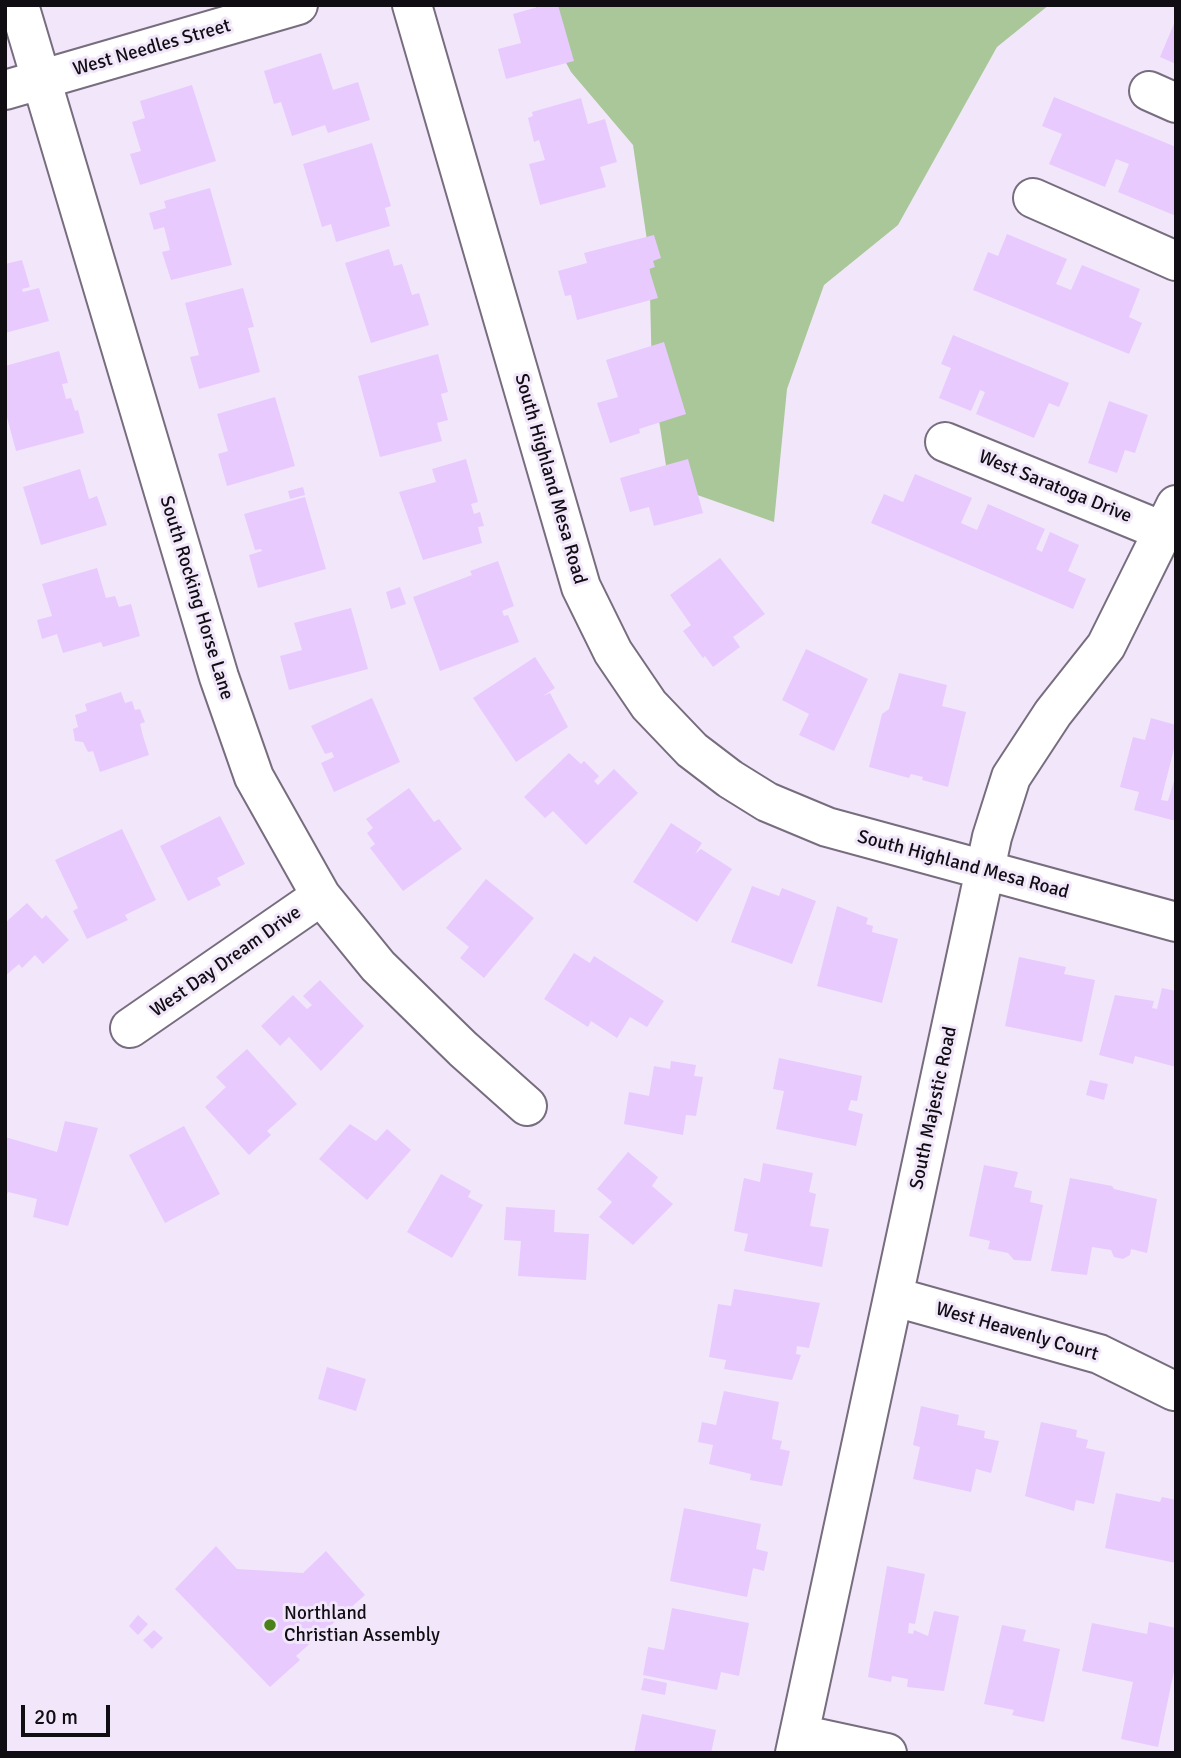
<!DOCTYPE html>
<style>
body{margin:0}
#map{position:relative;width:1181px;height:1758px;overflow:hidden;background:#f2e7fa;font-family:Signika,sans-serif}
canvas{display:block}
.frame{position:absolute;inset:0;border:7px solid #100d13;pointer-events:none}
.scale{position:absolute;left:21px;top:1705px;width:89px;height:32px;box-sizing:border-box;border:4px solid #100d13;border-top:0;padding-left:9px;font-size:21px;line-height:24px;white-space:nowrap;color:#100d13;-webkit-text-stroke:5px #f2e7fa;paint-order:stroke}
</style>
<div id="map">
<canvas width="1181" height="1758"></canvas>
<div class="frame"></div>
<div class="scale">20 m</div>
</div>
<script>
const ctx = document.querySelector('canvas').getContext('2d');
ctx.lineJoin = 'round';
function fill(path, color) { ctx.fillStyle = color; ctx.fill(path, 'evenodd'); }
const shape = rows => new Path2D(rows.map(r => 'M' + r).join(''));
function stroke(path, color, width, dash) { ctx.strokeStyle = color; ctx.lineWidth = width; ctx.lineCap = dash ? 'butt' : 'round'; ctx.setLineDash(dash || []); ctx.stroke(path); }
function label(font, color, halo, rows, align = 'center') {
  ctx.font = font + ' Signika,sans-serif'; ctx.lineWidth = 6; ctx.setLineDash([]); ctx.textBaseline = 'middle'; ctx.strokeStyle = halo; ctx.fillStyle = color; for (const [text, x, y, turn = 0] of rows) {
    ctx.save(); ctx.translate(x, y); ctx.rotate((+turn || 0) * Math.PI / 180); ctx.textAlign = isNaN(turn) ? turn : align; if (halo) ctx.strokeText(text, 0, 0); ctx.fillText(text, 0, 0); ctx.restore();
  }
}
const green = shape([
 [535,5,1049,5,997,47,898,225,824,285,787,389,774,522,669,485,652,375,649,254,633,145,571,72]
]);
const building = shape([
 [545,5,558,5,574,61,506,79,498,49,521,43,513,14],
 [1176,19,1176,64,1160,57],
 [321,53,333,90,358,82,370,120,328,133,325,125,292,136,281,102,274,104,264,71],
 [192,85,216,161,140,185,130,154,141,151,132,122,145,118,140,101],
 [1054,97,1176,147,1176,216,1118,192,1129,164,1116,159,1105,187,1049,164,1062,134,1042,126],
 [581,98,588,124,605,119,617,162,600,167,606,187,540,205,529,164,545,160,539,140,534,142,528,118,533,116,532,112],
 [372,143,391,206,385,208,390,226,336,242,331,224,322,227,303,164],
 [210,188,232,265,171,280,162,252,170,250,164,227,154,230,149,213,166,208,164,201],
 [1007,234,1067,259,1056,284,1071,290,1082,265,1140,289,1129,317,1142,323,1129,354,973,290,988,252,998,256],
 [654,235,661,258,653,261,655,267,649,269,658,298,577,320,571,295,565,296,558,271,587,263,584,253],
 [389,249,394,266,402,264,412,295,419,293,429,325,371,343,345,263],
 [22,260,30,287,22,289,23,292,39,288,49,321,5,333,5,264],
 [243,288,254,327,248,328,260,372,199,389,190,357,199,355,185,303],
 [953,335,1069,383,1059,407,1049,403,1034,438,976,414,985,392,980,390,971,411,939,398,951,368,941,364],
 [664,342,686,414,639,429,640,433,610,443,597,403,618,397,606,360],
 [59,351,68,383,62,384,66,399,71,398,75,411,78,410,84,433,16,451,5,410,5,366],
 [438,354,448,392,441,394,448,420,437,423,442,441,380,457,358,376],
 [275,397,295,466,227,486,218,454,228,451,217,414],
 [1109,401,1148,415,1135,453,1125,450,1117,473,1088,463],
 [466,459,478,502,471,504,474,514,480,512,484,526,478,527,482,543,423,560,399,492,436,482,432,469],
 [688,459,703,513,654,526,649,507,630,512,620,478],
 [80,469,89,499,97,496,107,525,41,545,23,487],
 [915,474,972,498,961,523,977,530,988,504,1045,529,1036,549,1042,552,1050,532,1079,545,1068,571,1086,579,1073,609,871,523,884,494,903,502],
 [303,487,305,495,290,499,288,491],
 [305,497,326,569,258,588,249,555,262,551,261,549,255,550,244,514],
 [720,558,765,614,733,637,740,647,713,667,705,656,703,658,683,631,691,625,670,595],
 [498,561,514,606,502,611,504,616,508,615,519,642,440,671,413,597,472,575,470,571],
 [97,568,106,598,115,596,119,607,131,604,140,636,103,647,101,642,63,653,57,634,42,639,37,620,52,616,42,584],
 [400,587,406,604,391,609,386,592],
 [351,608,368,669,289,690,280,656,302,650,294,623],
 [806,649,868,679,834,751,799,735,809,714,782,700],
 [535,657,555,688,543,696,550,693,568,727,516,762,473,698],
 [899,673,947,685,942,706,966,712,948,787,922,780,923,777,911,774,909,778,869,767,882,714,889,709],
 [121,692,125,703,132,701,135,710,140,709,145,722,140,724,143,736,149,755,100,772,93,751,88,752,83,742,75,741,73,729,78,727,75,715,87,711,85,704],
 [372,698,400,762,334,792,321,763,334,757,332,752,325,754,311,726],
 [1151,718,1176,725,1176,741,1161,800,1168,801,1176,774,1176,821,1134,810,1139,792,1120,787,1133,737,1145,740],
 [569,753,581,764,584,761,599,776,594,781,598,785,614,769,638,793,586,845,553,811,545,818,524,797],
 [409,788,434,822,439,819,462,849,403,891,370,848,375,844,367,833,373,828,366,819],
 [220,816,245,864,217,878,221,885,188,901,160,846],
 [671,823,702,843,695,854,701,849,732,869,697,922,633,882],
 [122,829,156,900,125,915,128,920,87,939,73,911,78,908,55,860],
 [486,879,534,918,484,978,460,958,469,947,446,928],
 [752,886,779,896,782,888,816,901,792,964,731,942],
 [27,903,42,919,46,915,69,940,43,964,35,955,22,968,19,964,5,976,5,923],
 [837,906,868,918,866,924,873,926,872,932,898,939,882,1003,817,986],
 [574,953,590,963,594,956,664,1001,647,1027,630,1017,617,1038,591,1021,588,1027,544,999],
 [1019,957,1066,967,1064,974,1095,980,1082,1042,1005,1026],
 [320,980,364,1026,321,1071,289,1037,280,1046,261,1026,293,995,307,1009,312,1005,303,996],
 [1162,988,1176,991,1176,1067,1135,1056,1133,1064,1099,1055,1115,995,1154,1001,1152,1008,1157,1009],
 [247,1049,297,1104,267,1131,271,1135,249,1155,205,1107,226,1087,216,1077],
 [779,1058,862,1076,857,1101,851,1100,848,1110,863,1114,856,1146,776,1129,784,1091,773,1089],
 [671,1061,696,1065,694,1076,703,1077,696,1116,686,1115,683,1135,624,1124,629,1092,649,1096,654,1066,670,1069],
 [1090,1080,1108,1084,1104,1100,1086,1095],
 [65,1121,98,1128,68,1226,33,1217,37,1199,8,1192,5,1200,5,1137,57,1152],
 [350,1124,376,1141,387,1129,411,1150,367,1200,319,1159],
 [184,1126,220,1194,165,1223,129,1155],
 [628,1152,658,1177,652,1186,673,1204,633,1245,599,1217,612,1202,597,1189],
 [763,1163,813,1173,809,1192,816,1194,810,1226,829,1229,822,1267,744,1251,748,1234,734,1231,744,1178,760,1182],
 [984,1165,1018,1172,1014,1187,1032,1191,1030,1202,1043,1205,1031,1261,1014,1260,1008,1253,988,1249,990,1241,969,1236],
 [441,1174,471,1191,468,1197,483,1205,452,1258,407,1232],
 [1070,1178,1112,1186,1114,1189,1157,1199,1147,1253,1131,1249,1130,1255,1123,1259,1114,1257,1111,1250,1092,1247,1087,1275,1051,1271],
 [506,1207,555,1210,554,1232,589,1234,586,1280,518,1276,521,1241,504,1240],
 [734,1289,820,1303,809,1348,797,1346,796,1354,801,1355,792,1380,724,1369,726,1360,709,1357,718,1304,731,1306],
 [327,1367,366,1379,356,1411,318,1399],
 [724,1391,779,1402,772,1439,782,1441,780,1449,790,1451,782,1486,750,1480,751,1474,709,1464,713,1445,698,1442,702,1422,716,1425],
 [921,1406,959,1415,957,1425,985,1431,984,1438,999,1441,991,1473,976,1469,971,1492,913,1479,920,1447,913,1445],
 [1041,1422,1077,1430,1076,1437,1088,1440,1086,1448,1105,1452,1094,1504,1076,1500,1074,1511,1025,1496],
 [1116,1493,1160,1502,1162,1497,1176,1500,1176,1563,1105,1548],
 [684,1508,761,1524,756,1549,768,1552,764,1571,753,1568,747,1597,670,1581],
 [216,1546,237,1569,303,1573,326,1551,365,1595,296,1656,300,1660,270,1687,175,1589],
 [887,1566,925,1574,915,1624,909,1623,908,1633,913,1634,914,1630,928,1636,934,1611,959,1616,944,1691,907,1687,908,1679,892,1676,891,1682,868,1677],
 [672,1608,749,1623,739,1676,721,1672,717,1690,643,1675,648,1647,664,1650],
 [138,1615,148,1624,138,1635,129,1626],
 [1149,1622,1176,1628,1176,1662,1158,1747,1121,1739,1133,1682,1082,1671,1092,1623,1147,1634],
 [1002,1625,1026,1630,1023,1641,1060,1649,1044,1722,1012,1715,1014,1710,984,1704],
 [154,1630,163,1638,152,1649,143,1640],
 [644,1678,667,1683,665,1695,641,1690],
 [642,1714,716,1730,711,1753,634,1753]
]);
const minor = shape([
 [19,5,219,677,254,777,321,896,378,966,463,1049,527,1106],
 [412,5,581,587,613,652,649,705,692,750,730,779,767,802,827,827,1176,922],
 [5,90,298,5],
 [1149,91,1176,103],
 [1033,198,1176,261],
 [945,442,1165,532],
 [130,1028,321,896],
 [895,1297,1099,1354,1174,1391],
 [799,1734,887,1753],
 [795,1753,992,837,1011,777,1053,713,1106,646,1176,505]
]);
const markers = [
 [270,1625,7,"#4a8119"]
];
const streetNames = [
 ["West Needles Street",152,48,-16],
 ["South Highland Mesa Road",550,479,74],
 ["West Saratoga Drive",1055,487,22],
 ["South Rocking Horse Lane",196,598,73],
 ["South Highland Mesa Road",963,865,15],
 ["West Day Dream Drive",226,962,-35],
 ["South Majestic Road",934,1108,-78],
 ["West Heavenly Court",1017,1332,16]
];
const poiNames = [
 ["Northland",284,1614],
 ["Christian Assembly",284,1636]
];
fill(green, '#a9c798');
fill(building, '#e8cafe');
stroke(minor, '#776d7e', 42);
stroke(minor, '#fff', 38);
for (const [x, y, r, color] of markers) { const dot = new Path2D(); dot.arc(x, y, r, 0, 2 * Math.PI); ctx.fillStyle = color; ctx.fill(dot); stroke(dot, '#f2e7fa', 2.5); }
label('19px', '#100d13', '#f2e7fa', streetNames);
label('19px', '#100d13', '#f2e7fa', poiNames, 'left');
</script>
